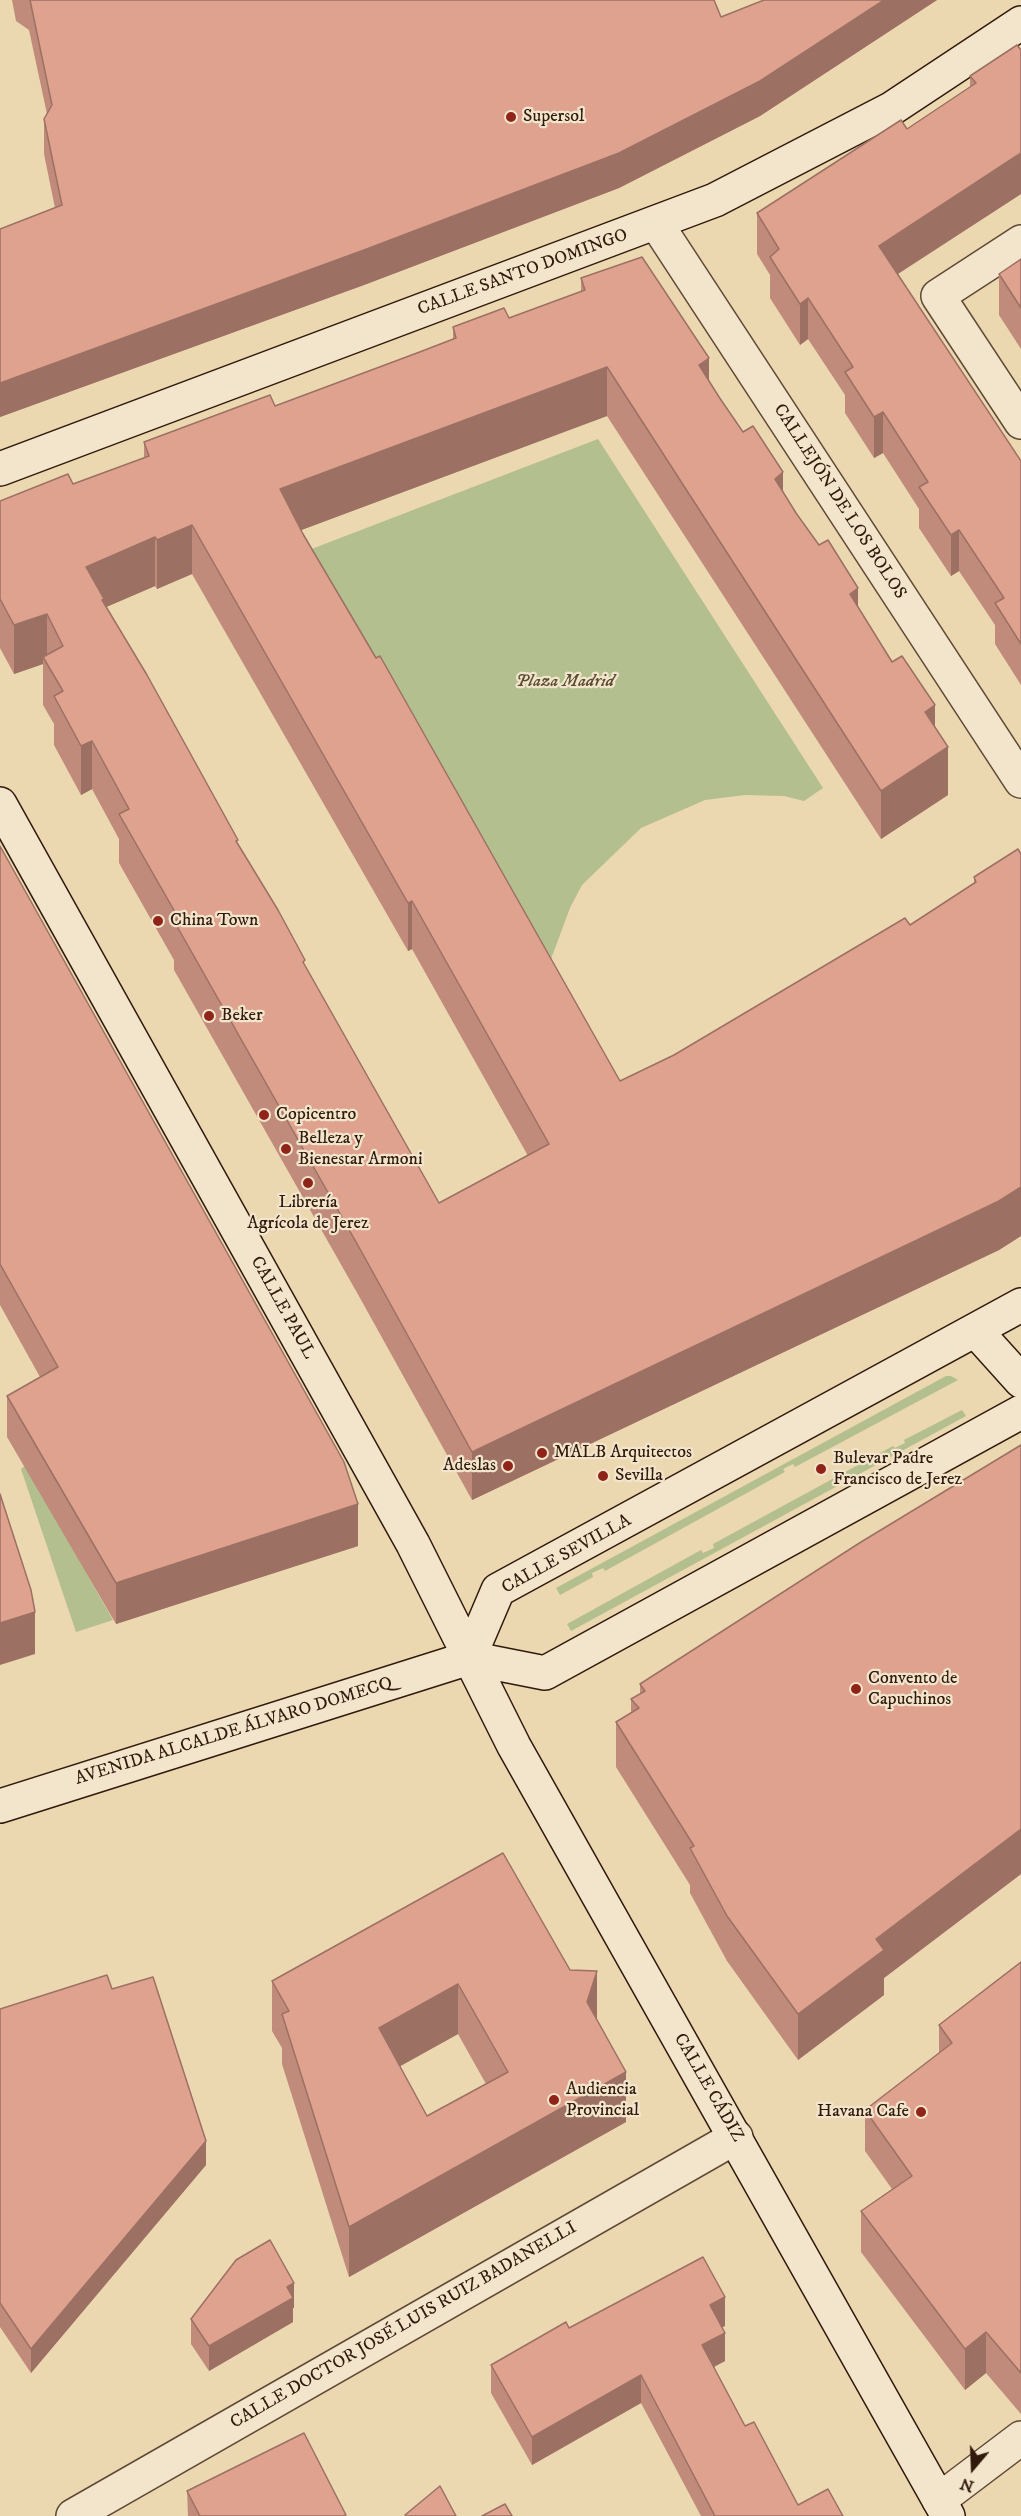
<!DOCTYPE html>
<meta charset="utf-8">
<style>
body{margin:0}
#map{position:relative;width:1021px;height:2516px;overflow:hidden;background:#ebd7b0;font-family:"IM FELL DW Pica",serif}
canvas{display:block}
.north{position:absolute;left:943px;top:2438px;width:60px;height:60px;-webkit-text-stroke:4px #f2e5cc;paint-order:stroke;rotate:199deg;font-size:16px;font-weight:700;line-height:24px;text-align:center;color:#311a0c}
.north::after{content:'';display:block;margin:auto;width:21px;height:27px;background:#311a0c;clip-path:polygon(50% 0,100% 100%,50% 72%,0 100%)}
</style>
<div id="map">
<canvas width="1021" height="2516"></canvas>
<div class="north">N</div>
</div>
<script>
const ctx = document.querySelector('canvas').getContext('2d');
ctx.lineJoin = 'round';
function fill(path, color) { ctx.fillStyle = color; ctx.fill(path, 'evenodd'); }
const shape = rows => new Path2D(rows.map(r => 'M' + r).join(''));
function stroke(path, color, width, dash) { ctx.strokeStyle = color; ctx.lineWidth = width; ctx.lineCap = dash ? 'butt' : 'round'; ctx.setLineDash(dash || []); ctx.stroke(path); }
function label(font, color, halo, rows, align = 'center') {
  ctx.font = font + ' "IM FELL DW Pica",serif'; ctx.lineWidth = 4.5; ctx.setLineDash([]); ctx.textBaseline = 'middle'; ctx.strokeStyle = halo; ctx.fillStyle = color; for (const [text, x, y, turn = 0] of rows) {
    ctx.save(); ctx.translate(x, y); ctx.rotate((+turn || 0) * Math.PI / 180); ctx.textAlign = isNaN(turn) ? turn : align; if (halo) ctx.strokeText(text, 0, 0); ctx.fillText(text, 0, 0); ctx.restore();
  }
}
const green = shape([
 [598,439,823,788,804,801,784,796,745,795,705,800,641,828,582,885,570,908,551,959,551,976,309,550],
 [946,1376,951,1376,958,1380,795,1467,793,1464,783,1469,785,1472,605,1571,603,1568,592,1573,593,1577,560,1595,556,1588],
 [962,1410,966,1416,571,1631,567,1624,701,1550,703,1553,714,1548,713,1544,893,1446,895,1448,905,1443,904,1440],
 [27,1464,97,1592,113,1620,76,1632,21,1469]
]);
const street = shape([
 [656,223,1021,781],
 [1021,242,938,296,1021,422],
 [939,2500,1021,2438],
 [73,2516,736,2137]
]);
const secondary = shape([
 [0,469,715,200,891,109,1021,23],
 [0,804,413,1544,514,1746,948,2516],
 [976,1331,1021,1381],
 [469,1658,498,1590,1021,1305],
 [0,1806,469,1658,545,1673,1021,1412]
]);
const wall = shape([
 [12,0,714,0,721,17,764,0,937,0,760,116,619,188,364,285,0,417,0,229,55,208,44,154,44,119,47,114,29,30,16,21],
 [1021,50,1021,194,898,274,1021,461,1021,685,995,644,995,625,959,571,951,576,919,528,919,509,883,453,874,458,845,413,845,395,808,339,800,345,770,298,770,275,757,254,757,213,907,129,970,87,970,76],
 [1021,259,1021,349,999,315,999,274],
 [581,278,709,381,783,492,935,727,948,795,881,839,607,416,301,530,620,1081,674,1055,910,925,974,883,974,877,1021,854,1021,1236,999,1250,472,1500,360,1298,174,970,174,960,119,863,119,839,92,789,81,795,54,745,54,724,43,705,43,664,14,674,0,648,0,501,73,484,144,458,144,442,275,406,417,353,453,339,453,327,509,318,581,292],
 [192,574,408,951,412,949,528,1156,439,1203,305,967,106,607,155,586,157,589],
 [0,846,358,1546,116,1624,7,1437,7,1396,40,1377,0,1305],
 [640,1684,1021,1874,884,1978,884,1995,798,2060,727,1961,690,1893,690,1885,616,1767,616,1722,631,1713,631,1699,640,1694],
 [503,1853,597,2021,626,2122,349,2277,282,2064,282,2048,272,2031,272,1981],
 [458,2034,486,2084,427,2116,400,2066],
 [1021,1962,1021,2414,986,2373,965,2390,861,2252,861,2211,892,2189,865,2151,865,2110,939,2053,939,2025],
 [112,1989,206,2165,31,2373,0,2327,0,2009],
 [293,2308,293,2322,209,2371,191,2344,191,2319,294,2308],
 [725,2326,722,2327,725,2361,714,2367,745,2426,798,2505,843,2516,701,2516,641,2403,532,2465,491,2393,491,2365,569,2328],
 [187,2491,346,2516,188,2516]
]);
const shadedWall = shape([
 [884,0,937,0,760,116,619,188,364,285,0,417,0,383],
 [1021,153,1021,194,879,286,879,246],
 [808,298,808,339,800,345,800,304],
 [709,358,709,407,699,365],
 [607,367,607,416,280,538,280,489],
 [883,412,883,453,874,458,874,417],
 [783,472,783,521,775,479],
 [192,525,192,574,157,589,157,540],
 [959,530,959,571,951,576,951,535],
 [155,537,155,586,104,608,86,567],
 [858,588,858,637,850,594],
 [47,614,47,662,43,657,43,664,14,674,14,625],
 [935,705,935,754,925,712],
 [92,741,92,789,81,795,81,746],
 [948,747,948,795,881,839,881,791],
 [412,901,412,949,408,951,408,903],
 [1021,1187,1021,1236,999,1250,472,1500,472,1452],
 [358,1504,358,1546,116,1624,116,1583],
 [35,1612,35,1654,0,1665,0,1623],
 [1021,1829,1021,1874,884,1978,884,1995,798,2060,798,2014,876,1939],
 [597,1971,597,2021,587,2002],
 [458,1984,458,2034,379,2078,379,2028],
 [626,2072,626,2122,349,2277,349,2227],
 [206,2141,206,2165,31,2373,31,2349],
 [294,2283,294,2308,293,2308,293,2322,209,2371,209,2346,287,2287],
 [725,2297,725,2326,710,2333,710,2305],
 [986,2332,986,2373,965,2390,965,2349],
 [725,2333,725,2361,702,2373,702,2345],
 [641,2375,641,2403,532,2465,532,2437]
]);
const building = shape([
 [30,0,714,0,721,17,764,0,884,0,760,81,619,153,364,250,0,383,0,229,62,205,44,119,52,105,30,0],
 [1017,45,1021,50,1021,153,879,246,1021,461,1021,644,995,603,1004,598,959,530,951,535,919,487,928,482,883,412,874,417,845,372,853,367,808,298,800,304,770,257,779,249,757,213,901,120,907,129,976,83,970,76,1017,45],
 [642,257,709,358,699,365,719,397,743,432,753,426,783,472,775,479,796,513,819,545,828,540,858,588,850,594,892,662,902,656,935,705,925,712,948,747,881,791,607,367,280,489,303,534,376,658,380,656,620,1081,674,1055,905,918,910,925,976,882,974,877,1018,849,1021,854,1021,1187,999,1201,472,1452,360,1249,174,921,179,919,119,814,129,809,92,741,81,746,54,696,63,691,43,657,63,646,47,614,14,625,0,599,0,501,68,474,73,484,149,456,144,442,270,395,275,406,417,353,456,338,453,327,504,308,509,318,585,290,581,278,642,257],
 [192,525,408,903,412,901,549,1144,439,1203,303,962,305,960,278,910,236,841,238,840,147,675,102,600,104,599,86,567,155,537,157,540,192,525],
 [1021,259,1021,308,999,274,1021,259],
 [0,846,344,1462,358,1504,116,1583,7,1396,58,1367,0,1264,0,846],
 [1021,1445,1021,1829,876,1939,884,1950,798,2014,727,1916,690,1848,694,1846,616,1722,639,1708,631,1699,645,1691,640,1684,861,1542,1021,1445],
 [0,1494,31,1590,35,1612,0,1623,0,1494],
 [503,1853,570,1970,597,1971,587,2002,626,2072,349,2227,282,2014,289,2011,272,1981,503,1853],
 [458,1984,508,2072,427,2116,379,2028,458,1984],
 [1021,1962,1021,2373,986,2332,965,2349,861,2211,912,2176,865,2110,952,2043,939,2025,1021,1962],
 [107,1975,112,1989,153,1977,206,2141,31,2349,0,2303,0,2009,107,1975],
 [270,2240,294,2283,287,2287,293,2298,209,2346,191,2319,236,2260,270,2240],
 [703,2257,725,2297,710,2305,725,2333,702,2345,745,2426,754,2422,798,2505,828,2489,843,2516,715,2516,641,2375,532,2437,491,2365,566,2322,569,2328,703,2257],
 [304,2433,346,2515,343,2516,200,2516,187,2491,304,2433],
 [440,2486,456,2516,406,2516,405,2515,440,2486],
 [505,2504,512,2516,482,2516,505,2504]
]);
const markers = [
 [511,117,6,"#8f2418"],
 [158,921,6,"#8f2418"],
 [209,1016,6,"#8f2418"],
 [264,1115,6,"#8f2418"],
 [286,1149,6,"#8f2418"],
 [308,1183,6,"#8f2418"],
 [542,1453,6,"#8f2418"],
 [508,1466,6,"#8f2418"],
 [821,1469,6,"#8f2418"],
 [603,1476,6,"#8f2418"],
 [856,1689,6,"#8f2418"],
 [554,2100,6,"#8f2418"],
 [921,2112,6,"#8f2418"]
];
const poiNames = [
 ["Supersol",523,117],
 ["China Town",170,921],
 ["Beker",221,1016],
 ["Copicentro",276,1115],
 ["Belleza y",298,1139],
 ["Bienestar Armoni",298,1160],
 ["Librería",308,1203,"center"],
 ["Agrícola de Jerez",308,1224,"center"],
 ["MALB Arquitectos",554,1453],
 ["Bulevar Padre",833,1459],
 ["Francisco de Jerez",833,1480],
 ["Adeslas",496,1466,"right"],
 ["Sevilla",615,1476],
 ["Convento de",868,1679],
 ["Capuchinos",868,1700],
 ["Audiencia",566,2090],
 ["Provincial",566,2111],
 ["Havana Cafe",909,2112,"right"]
];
const streetNames = [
 ["CALLE SANTO DOMINGO",523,273,-20],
 ["CALLEJÓN DE LOS BOLOS",839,502,57],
 ["CALLE PAUL",282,1308,61],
 ["CALLE SEVILLA",567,1555,-29],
 ["AVENIDA ALCALDE ÁLVARO DOMECQ",234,1732,-17],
 ["CALLE CÁDIZ",708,2088,60],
 ["CALLE DOCTOR JOSÉ LUIS RUIZ BADANELLI",404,2326,-30]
];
const parkNames = [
 ["Plaza Madrid",565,682]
];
fill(green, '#b3bf8e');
stroke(street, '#604935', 36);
stroke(secondary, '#311a0c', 36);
stroke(street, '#f2e5cc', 33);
stroke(secondary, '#f2e5cc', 33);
fill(wall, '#c08b7b');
fill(shadedWall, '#9c7164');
fill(building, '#dfa28f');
stroke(building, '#9c7164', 1.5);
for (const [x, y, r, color] of markers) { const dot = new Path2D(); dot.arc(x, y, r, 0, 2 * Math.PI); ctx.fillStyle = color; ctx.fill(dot); stroke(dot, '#f2e5cc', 2); }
label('18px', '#311a0c', '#f2e5cc', poiNames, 'left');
label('18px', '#311a0c', '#f2e5cc', streetNames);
label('italic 18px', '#584c33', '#f2e5cc', parkNames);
</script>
